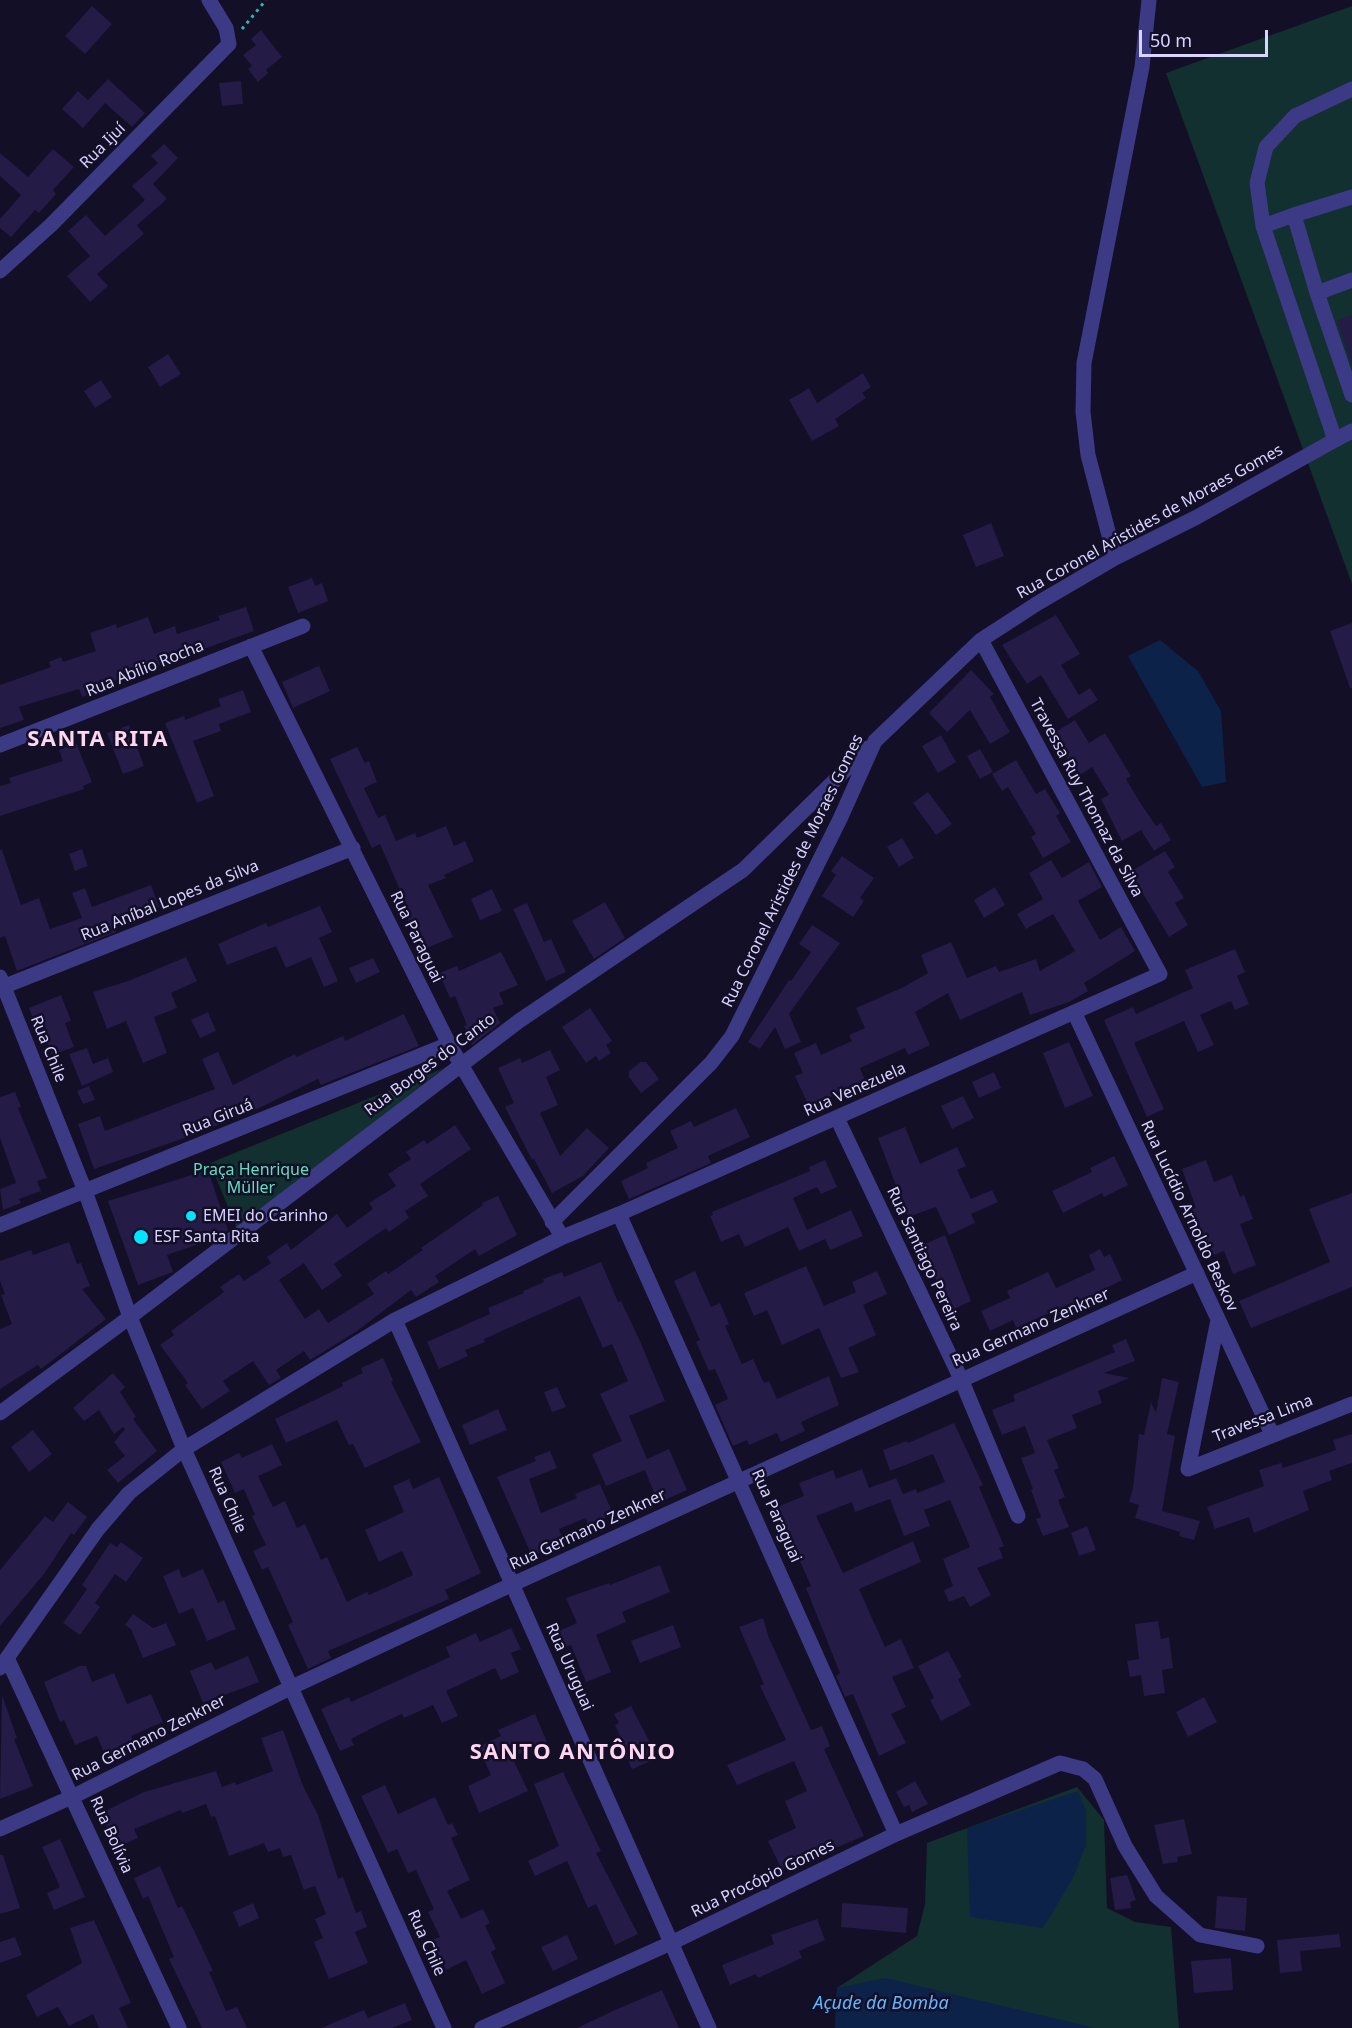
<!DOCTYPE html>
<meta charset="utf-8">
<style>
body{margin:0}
#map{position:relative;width:1352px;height:2028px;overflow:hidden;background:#130f26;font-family:"Noto Sans",sans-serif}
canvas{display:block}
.scale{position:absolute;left:1139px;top:30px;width:129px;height:27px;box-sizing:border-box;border:3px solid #d9d4ff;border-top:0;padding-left:8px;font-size:18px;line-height:21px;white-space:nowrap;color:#d9d4ff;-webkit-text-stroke:4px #130f26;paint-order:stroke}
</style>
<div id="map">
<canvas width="1352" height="2028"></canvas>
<div class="scale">50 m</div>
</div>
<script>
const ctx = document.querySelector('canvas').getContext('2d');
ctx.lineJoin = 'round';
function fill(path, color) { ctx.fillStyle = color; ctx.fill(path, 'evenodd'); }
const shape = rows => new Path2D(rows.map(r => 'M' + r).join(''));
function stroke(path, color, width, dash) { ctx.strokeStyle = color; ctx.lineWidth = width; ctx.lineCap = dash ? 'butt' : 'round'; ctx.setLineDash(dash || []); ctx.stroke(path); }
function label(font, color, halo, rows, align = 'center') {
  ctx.font = font + ' "Noto Sans",sans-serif'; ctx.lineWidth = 5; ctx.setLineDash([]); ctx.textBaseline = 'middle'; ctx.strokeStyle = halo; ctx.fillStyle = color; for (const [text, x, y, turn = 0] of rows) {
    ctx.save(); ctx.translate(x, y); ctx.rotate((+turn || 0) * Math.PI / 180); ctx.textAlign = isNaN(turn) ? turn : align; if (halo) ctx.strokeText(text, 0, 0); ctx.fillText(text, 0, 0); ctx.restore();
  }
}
const green = shape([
 [1352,6,1352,584,1166,73],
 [444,1068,237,1229,210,1163],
 [1077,1787,1104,1820,1107,1908,1135,1922,1171,1927,1179,2028,835,2028,837,1988,917,1936,925,1904,927,1843]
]);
const water = shape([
 [1160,640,1198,671,1221,711,1226,782,1202,787,1128,656],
 [1078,1791,1086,1811,1086,1845,1072,1880,1043,1928,970,1917,967,1828],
 [885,1978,1095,2028,835,2028,837,1988]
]);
const building = shape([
 [92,6,112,24,85,54,65,36],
 [261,30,282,57,266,70,268,73,258,82,248,69,252,66,243,55,256,45,251,39],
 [108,79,145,113,132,127,105,103,83,128,62,109,78,91,88,100],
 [241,81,243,104,222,106,219,83],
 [164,144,178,158,153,184,167,199,137,225,144,234,97,274,108,286,90,302,67,276,90,256,68,231,86,215,105,236,145,200,132,186,158,163,151,156],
 [53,149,74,167,53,190,56,194,39,213,35,210,11,237,0,228,0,219,21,195,0,176,0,153,28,177],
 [1352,315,1352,365,1337,321],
 [168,354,181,374,160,387,148,367],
 [863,373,871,387,862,393,866,398,835,419,839,426,812,441,789,400,809,388,817,403],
 [101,380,112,397,95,408,84,391],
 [991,523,1004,556,976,567,963,535],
 [312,578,315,586,322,583,328,601,298,613,288,587],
 [246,607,254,631,103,685,105,690,82,697,79,689,19,707,24,720,0,728,0,685,51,667,49,662,61,657,63,662,96,651,90,633,116,624,117,628,148,617,154,634,175,626,177,634,220,620,218,616],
 [1056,615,1080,654,1061,665,1079,695,1090,688,1098,700,1068,719,1041,675,1027,684,1002,645],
 [1352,623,1352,688,1350,688,1330,631],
 [319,666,330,691,293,708,282,682],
 [971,670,994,694,990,697,1010,732,990,744,970,710,947,732,929,713],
 [243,690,251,712,219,724,221,731,193,741,214,796,197,803,165,723,184,716,185,720,221,706,218,699],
 [1075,720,1089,743,1105,733,1131,776,1126,779,1141,804,1156,826,1161,823,1171,840,1154,851,1141,830,1122,841,1101,799,1109,795,1092,767,1077,777,1054,733],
 [129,725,144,766,123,774,107,733],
 [941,735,956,762,938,773,922,746],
 [76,743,92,782,83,786,84,789,0,816,0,786,11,783,9,778,63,761,59,750],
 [357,747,365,763,369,761,377,782,364,788,378,818,385,815,396,841,415,833,417,838,446,826,454,846,465,841,474,861,444,875,446,878,428,885,453,937,427,948,414,920,409,922,400,901,404,899,380,844,372,848,330,759],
 [980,749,993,772,980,779,967,756],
 [1016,760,1036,794,1045,789,1060,813,1056,816,1071,842,1043,858,1031,837,1036,834,1008,787,1002,791,992,774],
 [928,792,952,824,936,835,913,803],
 [902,838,914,858,899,867,887,847],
 [82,849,88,866,75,871,69,854],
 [0,850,2,850,21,905,39,898,50,929,82,918,72,893,85,888,92,907,151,885,159,907,113,924,116,932,17,971,5,936,0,938],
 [1165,851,1175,867,1168,872,1184,898,1175,903,1188,925,1169,937,1130,872],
 [842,856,874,878,860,898,864,901,853,917,822,896,836,875,831,871],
 [1051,860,1062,878,1089,862,1102,887,1078,901,1100,940,1121,927,1135,951,1084,983,1088,991,1069,1002,1030,1015,1022,992,960,1020,948,993,915,1012,930,1045,908,1055,905,1048,860,1068,866,1083,822,1100,825,1107,812,1113,795,1076,803,1073,794,1053,816,1043,821,1055,852,1041,849,1035,865,1028,856,1008,904,987,928,973,921,955,951,942,967,978,996,966,999,972,1036,959,1040,971,1075,951,1053,914,1026,929,1017,914,1043,899,1029,873],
 [995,887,1005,905,984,918,974,900],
 [492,889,502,911,480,920,471,899],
 [605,902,625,938,594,959,572,921],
 [527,903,544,942,551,939,566,972,546,981,513,909],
 [320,906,332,932,319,938,338,981,324,987,311,957,286,968,276,946,227,965,218,944,266,923,268,927],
 [812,925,840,943,789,1014,801,1042,785,1049,775,1027,760,1049,748,1042,789,980,791,981,811,952,799,944],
 [1235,949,1245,972,1237,976,1249,1004,1235,1010,1231,1001,1200,1015,1214,1045,1198,1052,1184,1021,1134,1043,1164,1109,1147,1117,1104,1020,1133,1007,1136,1014,1193,988,1185,970],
 [501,952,518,985,499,993,504,1004,493,1008,500,1023,472,1045,464,1026,467,1025,455,996,450,998,439,973,457,966,459,971],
 [186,957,197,981,171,993,177,1008,154,1017,167,1053,143,1063,126,1021,107,1029,93,992,131,980],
 [373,958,380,972,356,983,349,968],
 [61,995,71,1021,65,1023,74,1047,52,1055,43,1032,39,1033,29,1008],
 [590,1008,612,1041,606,1045,611,1053,599,1061,596,1056,586,1063,562,1027],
 [208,1012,216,1031,200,1038,191,1020],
 [404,1014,419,1046,321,1085,318,1079,253,1111,252,1109,202,1132,94,1169,78,1124,100,1116,105,1131,215,1089,202,1059,218,1052,233,1085,295,1054,296,1057,343,1036,345,1041],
 [1069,1042,1093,1096,1065,1108,1043,1053],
 [87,1048,93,1064,108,1058,113,1072,82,1086,69,1054],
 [550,1050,560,1070,546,1077,558,1105,540,1113,560,1156,587,1128,609,1148,583,1176,552,1193,534,1159,532,1160,505,1107,514,1103,498,1068,520,1058,522,1063],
 [641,1062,646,1062,659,1079,641,1093,629,1077,629,1071],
 [994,1072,1001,1088,979,1098,972,1082],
 [89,1086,95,1100,83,1104,77,1091],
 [15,1092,21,1107,18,1108,47,1178,37,1181,41,1191,19,1199,21,1203,3,1210,0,1189,16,1183,0,1138,0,1097],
 [963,1096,974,1118,952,1129,941,1106],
 [736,1108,750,1137,708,1156,711,1163,629,1199,621,1181,648,1168,646,1163,678,1148,670,1131,691,1121,694,1127],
 [455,1125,471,1149,420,1184,428,1196,405,1211,409,1218,389,1232,386,1228,334,1264,342,1276,322,1290,304,1263,279,1280,305,1319,319,1309,328,1323,374,1294,367,1284,386,1271,388,1274,423,1250,421,1248,483,1205,482,1203,498,1196,517,1235,479,1256,475,1249,435,1276,439,1282,416,1297,411,1290,357,1331,310,1360,304,1351,276,1370,281,1378,269,1385,253,1361,223,1381,230,1391,202,1409,185,1385,188,1383,160,1345,174,1335,171,1331,224,1292,220,1287,239,1274,244,1281,271,1263,267,1257,287,1243,291,1250,337,1214,347,1228,373,1209,369,1203,396,1186,388,1174,411,1159,406,1152,424,1140,427,1144],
 [905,1127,920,1164,957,1147,966,1166,957,1170,971,1199,992,1190,998,1202,971,1214,975,1223,949,1235,936,1207,908,1217,878,1138],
 [1114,1156,1128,1185,1104,1197,1102,1193,1063,1213,1052,1191,1092,1172,1090,1168],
 [825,1160,837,1187,821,1194,817,1187,793,1198,807,1230,851,1210,863,1236,830,1250,825,1239,799,1251,788,1227,745,1247,739,1234,721,1242,710,1216,713,1215,712,1212,810,1171,809,1167],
 [1206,1160,1214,1182,1232,1175,1240,1197,1244,1195,1253,1219,1240,1224,1256,1265,1233,1274,1224,1251,1211,1256,1192,1209,1196,1208,1182,1169],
 [208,1170,228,1230,219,1237,167,1255,173,1272,138,1285,108,1201],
 [1352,1193,1352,1287,1251,1328,1239,1301,1330,1262,1309,1209],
 [945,1235,971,1301,950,1311,921,1246],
 [69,1242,77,1264,81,1263,90,1286,82,1289,106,1319,41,1369,38,1365,0,1389,0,1329,12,1324,1,1295,5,1294,0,1281,0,1261,31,1250,33,1255],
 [1100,1249,1104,1257,1110,1254,1122,1280,1070,1307,1069,1304,1016,1328,1013,1320,990,1331,981,1311,1010,1298,1007,1291,1048,1272,1056,1288,1095,1270,1089,1255],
 [601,1262,618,1302,621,1301,640,1341,665,1401,629,1416,647,1459,669,1449,687,1490,658,1503,645,1470,606,1486,592,1454,622,1441,600,1394,628,1381,612,1344,603,1348,580,1296,484,1339,485,1342,465,1350,468,1356,439,1369,427,1342,490,1314,488,1308,524,1293,523,1291,544,1282,543,1279,562,1272,564,1277],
 [806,1266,824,1306,856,1292,852,1282,877,1271,887,1294,863,1305,876,1335,848,1348,859,1372,841,1378,819,1328,782,1345,767,1310,754,1316,744,1293],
 [695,1271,711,1307,720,1303,729,1324,725,1326,742,1364,753,1359,764,1383,769,1381,777,1399,829,1376,839,1405,801,1422,805,1431,781,1442,777,1433,749,1445,747,1440,733,1446,715,1405,728,1399,715,1369,709,1371,696,1342,700,1340,674,1281],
 [1126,1339,1135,1361,1104,1373,1129,1378,1098,1391,1102,1403,1072,1415,1077,1428,1047,1440,1059,1468,1054,1470,1065,1497,1058,1500,1069,1527,1043,1536,1036,1519,1041,1517,1031,1490,1033,1489,1021,1458,1035,1453,1025,1426,1002,1435,992,1410,1015,1401,1013,1395,1115,1352,1112,1345],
 [383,1358,393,1380,391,1382,421,1442,365,1468,353,1444,349,1445,337,1420,286,1443,275,1419,329,1393,343,1386,342,1383,363,1373,361,1368],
 [113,1373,125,1387,120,1392,136,1417,133,1419,157,1451,118,1483,107,1470,125,1456,114,1442,125,1429,123,1427,114,1434,99,1410,84,1421,73,1408],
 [1162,1378,1179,1382,1167,1434,1175,1436,1162,1511,1200,1521,1194,1540,1179,1536,1180,1532,1135,1518,1139,1505,1129,1502,1133,1488,1139,1434,1144,1435,1151,1402,1156,1413],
 [557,1387,566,1407,552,1412,544,1392],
 [498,1409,507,1430,470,1445,462,1425],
 [954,1423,983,1485,979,1487,1004,1546,999,1548,1003,1558,977,1568,991,1595,970,1607,964,1596,949,1602,944,1590,953,1586,943,1559,970,1547,950,1500,924,1510,930,1526,904,1536,890,1499,855,1512,852,1502,816,1516,843,1573,913,1541,921,1562,859,1589,885,1647,901,1639,914,1668,892,1677,906,1707,891,1714,906,1743,879,1756,853,1694,845,1697,836,1676,840,1673,806,1588,811,1586,800,1561,795,1563,772,1509,804,1496,799,1483,833,1470,836,1479,862,1469,869,1488,896,1478,903,1494,916,1489,917,1493,945,1482,933,1454,890,1471,883,1450,907,1441,908,1443],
 [33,1430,52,1454,29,1472,11,1447],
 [1352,1434,1352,1463,1329,1471,1332,1480,1303,1491,1309,1510,1254,1533,1249,1517,1215,1529,1207,1507,1264,1486,1259,1470,1281,1463,1283,1468,1336,1450,1333,1440],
 [272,1444,282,1465,258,1476,273,1507,285,1501,297,1528,305,1524,321,1560,327,1557,347,1602,367,1592,369,1595,413,1575,402,1551,379,1562,365,1530,404,1512,393,1486,409,1479,413,1489,439,1477,481,1573,445,1590,449,1599,328,1651,331,1658,308,1669,288,1625,293,1622,268,1567,262,1570,253,1551,266,1545,252,1516,255,1515,244,1489,235,1493,221,1462,239,1453,242,1458],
 [550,1451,557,1468,529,1479,541,1513,577,1498,575,1494,600,1484,613,1514,588,1525,586,1518,559,1529,564,1542,532,1556,497,1477,536,1461,534,1457],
 [68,1502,87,1517,74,1535,71,1533,44,1574,0,1626,0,1570,45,1516,53,1522],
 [1087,1526,1096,1550,1079,1556,1071,1533],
 [121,1542,143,1558,126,1582,115,1574,95,1603,100,1607,80,1635,63,1623,87,1589,82,1585,110,1543,117,1547],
 [660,1565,670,1592,622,1612,626,1622,596,1635,611,1672,586,1682,571,1645,565,1647,559,1631,577,1623,566,1598,609,1583,610,1585],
 [179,1569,182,1578,203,1569,218,1603,224,1600,236,1629,207,1641,193,1608,179,1614,163,1576],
 [133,1614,153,1628,166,1623,176,1645,143,1658,131,1629,125,1625],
 [763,1618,769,1638,811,1730,822,1726,830,1746,824,1749,864,1836,782,1870,768,1841,796,1828,785,1801,807,1791,794,1761,737,1785,727,1765,786,1740,760,1686,764,1684,739,1627],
 [1158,1621,1161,1639,1169,1637,1173,1668,1162,1670,1165,1693,1144,1696,1141,1675,1130,1677,1127,1661,1139,1659,1135,1624],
 [673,1625,681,1647,640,1663,631,1641],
 [511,1628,521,1649,511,1653,519,1672,501,1680,495,1668,446,1691,458,1716,442,1723,433,1705,404,1718,402,1714,378,1725,351,1739,354,1745,340,1751,321,1709,349,1697,351,1702,450,1657,446,1647,476,1633,480,1642],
 [948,1651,962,1677,958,1679,971,1705,941,1721,930,1700,934,1698,918,1666],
 [248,1656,259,1682,203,1703,190,1671,211,1662,215,1670],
 [80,1666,86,1666,92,1682,114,1673,127,1704,151,1694,163,1722,131,1736,134,1742,105,1755,97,1736,75,1745,64,1720,60,1722,44,1682],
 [2,1695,17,1738,14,1739,33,1786,0,1799],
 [1204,1697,1217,1722,1188,1737,1176,1712],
 [631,1706,658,1758,632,1769,619,1742,622,1740,615,1725,619,1723,614,1714],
 [535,1714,547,1742,512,1757,528,1791,479,1813,468,1786,491,1775,478,1747,501,1736,498,1730],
 [283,1730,303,1786,318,1815,338,1879,343,1877,356,1913,361,1911,367,1927,355,1932,368,1963,329,1979,314,1942,323,1938,315,1919,326,1914,315,1886,304,1890,291,1855,283,1857,280,1848,268,1852,264,1843,229,1856,215,1816,211,1817,206,1804,182,1813,181,1810,134,1829,138,1838,116,1848,101,1813,144,1792,216,1771,222,1787,235,1782,236,1785,273,1771,261,1738],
 [563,1772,601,1851,596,1853,638,1934,615,1945,596,1904,588,1908,567,1861,535,1876,528,1861,559,1846,534,1784],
 [915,1781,928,1804,912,1812,909,1805,904,1807,896,1792],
 [385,1785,398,1814,435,1797,448,1825,452,1823,458,1835,451,1838,470,1880,447,1891,461,1919,483,1909,490,1923,485,1926,496,1949,491,1952,505,1983,482,1994,466,1960,446,1970,432,1940,440,1937,428,1912,434,1909,416,1870,408,1873,397,1849,388,1853,361,1796],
 [1184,1819,1192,1854,1177,1857,1178,1862,1163,1864,1154,1825],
 [60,1839,85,1897,54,1910,47,1893,60,1887,42,1847],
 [0,1855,3,1855,20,1908,0,1914],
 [160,1866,178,1908,182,1906,201,1945,213,1971,209,1972,226,2011,237,2007,247,2028,202,2028,169,1959,174,1957,148,1896,143,1899,134,1878],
 [1127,1875,1136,1900,1130,1902,1131,1908,1115,1910,1110,1878],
 [1217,1896,1247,1898,1245,1931,1215,1928],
 [253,1903,259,1918,239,1927,233,1912],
 [842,1903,908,1908,906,1933,841,1927],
 [817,1919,825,1940,799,1951,802,1958,758,1978,756,1974,730,1985,722,1965,774,1944,771,1935],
 [94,1920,131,2003,119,2008,128,2028,99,2028,93,2014,69,2026,58,2007,37,2017,26,1995,82,1963,70,1928],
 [1339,1934,1341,1947,1300,1951,1302,1971,1280,1973,1277,1940],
 [567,1935,578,1959,553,1971,541,1947],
 [15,1937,22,1955,0,1963,0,1942],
 [1231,1958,1233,1990,1194,1993,1191,1961],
 [662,1990,679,2028,577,2028,615,2010],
 [405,2003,412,2020,392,2028,321,2028,364,2010,368,2018]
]);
const path = shape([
 [242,29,266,0]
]);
const minor = shape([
 [1352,197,1294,215,1317,293,1352,280],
 [1263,226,1294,215],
 [0,271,51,225,229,44,226,28,209,0],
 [1317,293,1352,395],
 [1335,440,1352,431],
 [1115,558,1088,455,1083,412,1084,363,1142,67,1149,0],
 [251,646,449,1044,558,1230],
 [0,745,303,626],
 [0,977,85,1191,130,1317,184,1449,444,2028],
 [0,988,353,848],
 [1074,1012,1272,1434],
 [837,1118,961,1379,1018,1516],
 [619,1214,896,1834],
 [552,1222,711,1063,732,1036,840,819,875,741,981,640,1038,603,1115,558,1197,517,1335,440,1263,226,1257,183,1266,147,1295,116,1352,89],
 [0,1225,449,1044],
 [395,1320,709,2028],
 [0,1413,130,1317,519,1021,743,870,868,748],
 [1188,1469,1352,1404],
 [1188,1469,1218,1320],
 [7,1658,179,2028],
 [0,1668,98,1529,129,1493,184,1449,395,1320,563,1237,619,1214,1160,974,981,640],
 [482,2028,671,1943,896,1834,1060,1763,1083,1769,1095,1779,1125,1846,1156,1896,1200,1935,1257,1946]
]);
const tertiary = shape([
 [0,1829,74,1796,292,1687,513,1584,1197,1273]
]);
const markers = [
 [191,1216,6,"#00e5ff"],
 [141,1237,8,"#00e5ff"]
];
const streetNames = [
 ["Rua Ijuí",103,146,-45],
 ["Rua Coronel Aristides de Moraes Gomes",1150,522,-29],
 ["Rua Abílio Rocha",145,669,-22],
 ["Travessa Ruy Thomaz da Silva",1086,798,62],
 ["Rua Coronel Aristides de Moraes Gomes",793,871,-64],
 ["Rua Aníbal Lopes da Silva",170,901,-22],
 ["Rua Paraguai",416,937,64],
 ["Rua Chile",48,1049,68],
 ["Rua Borges do Canto",430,1065,-37],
 ["Rua Venezuela",855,1090,-24],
 ["Rua Giruá",218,1118,-22],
 ["Rua Lucídio Arnoldo Beskov",1189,1216,65],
 ["Rua Santiago Pereira",924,1259,65],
 ["Rua Germano Zenkner",1031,1328,-24],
 ["Travessa Lima",1263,1419,-21],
 ["Rua Chile",227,1500,66],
 ["Rua Paraguai",776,1516,66],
 ["Rua Germano Zenkner",588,1530,-25],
 ["Rua Uruguai",569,1667,66],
 ["Rua Germano Zenkner",149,1738,-27],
 ["Rua Bolívia",111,1835,66],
 ["Rua Procópio Gomes",763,1879,-26],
 ["Rua Chile",426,1943,66]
];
const parkNames = [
 ["Praça Henrique",251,1170],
 ["Müller",251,1188]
];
const poiNames = [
 ["EMEI do Carinho",203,1216],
 ["ESF Santa Rita",154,1237]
];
const waterNames = [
 ["Açude da Bomba",881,2004]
];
const districtNames = [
 ["SANTA RITA",98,740],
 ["SANTO ANTÔNIO",573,1753]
];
fill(green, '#12302f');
fill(water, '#0c2248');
fill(building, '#241b47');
stroke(path, '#2fb8b0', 3, [3, 4.5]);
stroke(minor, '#3d3a85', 15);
stroke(tertiary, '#3d3a85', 15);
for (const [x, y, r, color] of markers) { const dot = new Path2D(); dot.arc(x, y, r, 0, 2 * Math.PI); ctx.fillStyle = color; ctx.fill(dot); stroke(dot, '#130f26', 2); }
label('16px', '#d9d4ff', '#130f26', streetNames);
label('16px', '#5fe0c0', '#130f26', parkNames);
label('16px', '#d9d4ff', '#130f26', poiNames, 'left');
label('italic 18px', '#62b6ff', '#130f26', waterNames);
ctx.letterSpacing = '1.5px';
label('bold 22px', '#ffd6f0', '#130f26', districtNames);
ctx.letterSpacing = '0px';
</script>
